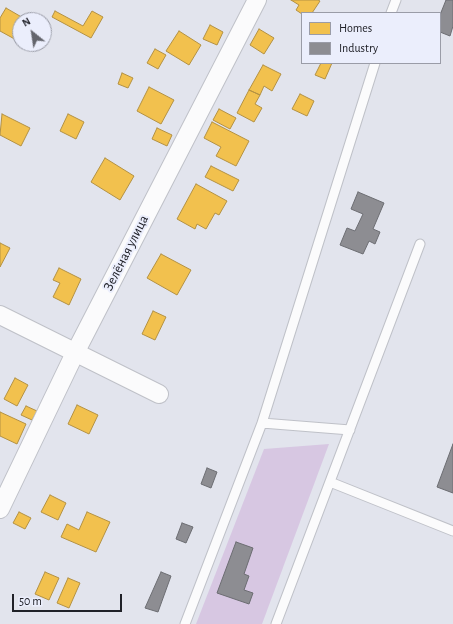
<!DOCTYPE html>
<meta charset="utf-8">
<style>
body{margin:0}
#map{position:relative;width:453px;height:624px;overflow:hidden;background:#e2e4ed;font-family:"Alegreya Sans",sans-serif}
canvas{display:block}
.legend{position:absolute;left:301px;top:12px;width:140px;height:52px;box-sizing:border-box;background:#ebeefc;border:1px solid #9a9ca7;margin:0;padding:5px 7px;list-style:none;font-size:12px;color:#202128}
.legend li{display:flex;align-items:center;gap:8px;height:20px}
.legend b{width:20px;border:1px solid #9a9ca7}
.north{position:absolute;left:12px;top:12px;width:40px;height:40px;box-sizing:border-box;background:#ebeefc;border:1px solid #9a9ca7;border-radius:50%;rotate:330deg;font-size:11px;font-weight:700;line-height:16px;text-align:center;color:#202128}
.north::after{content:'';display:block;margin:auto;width:14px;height:18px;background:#64656d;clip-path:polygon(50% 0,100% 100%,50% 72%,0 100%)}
.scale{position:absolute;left:12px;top:594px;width:110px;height:18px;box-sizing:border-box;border:2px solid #202128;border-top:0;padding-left:5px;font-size:12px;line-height:14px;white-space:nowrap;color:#202128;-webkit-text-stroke:3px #ebeefc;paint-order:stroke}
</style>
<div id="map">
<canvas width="453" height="624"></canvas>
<ul class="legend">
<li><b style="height:11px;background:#f2c14e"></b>Homes</li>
<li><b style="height:11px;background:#8d8d92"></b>Industry</li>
</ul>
<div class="north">N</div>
<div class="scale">50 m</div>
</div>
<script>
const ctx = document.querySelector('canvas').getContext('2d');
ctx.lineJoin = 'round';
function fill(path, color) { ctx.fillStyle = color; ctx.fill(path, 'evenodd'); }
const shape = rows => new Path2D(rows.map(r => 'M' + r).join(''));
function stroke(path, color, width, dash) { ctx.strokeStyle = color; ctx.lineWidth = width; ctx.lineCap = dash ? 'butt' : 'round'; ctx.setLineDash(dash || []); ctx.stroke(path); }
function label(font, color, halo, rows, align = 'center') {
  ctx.font = font + ' "Alegreya Sans",sans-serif'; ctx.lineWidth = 4; ctx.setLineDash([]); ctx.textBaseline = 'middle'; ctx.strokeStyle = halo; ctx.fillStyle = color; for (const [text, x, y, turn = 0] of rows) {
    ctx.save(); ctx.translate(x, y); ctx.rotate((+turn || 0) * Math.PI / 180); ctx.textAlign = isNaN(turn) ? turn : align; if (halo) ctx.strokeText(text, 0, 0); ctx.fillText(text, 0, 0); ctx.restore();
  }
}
const green = shape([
 [329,444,262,624,196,624,264,449]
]);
const homes = shape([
 [291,0,318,0,320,1,312,13,302,14,296,10,299,5,291,0],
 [6,8,25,19,20,20,20,42,0,31,0,18,6,8],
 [55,11,83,26,92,11,103,17,91,38,52,17,55,11],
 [210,25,223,32,217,45,203,39,210,25],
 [259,29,274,38,264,54,250,45,259,29],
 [179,31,201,45,189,65,166,51,179,31],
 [155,49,166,55,158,69,147,63,155,49],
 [321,63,332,63,325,79,315,75,321,63],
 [263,65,281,74,272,91,264,86,260,95,249,90,263,65],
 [122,73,133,78,128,88,118,84,122,73],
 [149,87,174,100,161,124,137,111,149,87],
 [249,90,260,95,255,104,262,108,254,122,237,113,249,90],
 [300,94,314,101,307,116,292,109,300,94],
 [219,109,236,118,230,129,213,120,219,109],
 [2,114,30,128,21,146,0,135,2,114],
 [68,114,84,122,76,139,60,131,68,114],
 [212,122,249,141,236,166,216,156,221,147,204,138,212,122],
 [157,128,172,135,167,146,152,139,157,128],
 [105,158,134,176,120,200,91,182,105,158],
 [211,166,239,180,233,191,205,177,211,166],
 [196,184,227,201,219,215,215,213,206,229,197,224,195,229,177,219,196,184],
 [0,243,10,248,0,267,0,243],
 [161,254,191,270,177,295,147,278,161,254],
 [59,268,81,279,69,305,53,297,60,283,53,280,59,268],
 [153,311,166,317,155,340,142,334,153,311],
 [15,378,28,385,17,406,4,399,15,378],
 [77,405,98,415,89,434,68,424,77,405],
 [26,406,37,411,32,420,21,415,26,406],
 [0,412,26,424,17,444,0,436,0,412],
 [50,495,66,503,58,520,41,512,50,495],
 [19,512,31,518,25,529,13,523,19,512],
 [87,512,110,522,96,552,61,537,67,524,79,530,87,512],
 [45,572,59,578,49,600,35,594,45,572],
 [68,578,80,583,69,608,57,603,68,578]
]);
const industry = shape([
 [446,0,453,0,453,26,450,36,440,32,440,15,446,0],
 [358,192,384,203,373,229,380,232,375,244,369,241,363,254,340,245,347,228,355,231,363,214,351,209,358,192],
 [453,444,453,493,437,487,453,444],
 [207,468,217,472,211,488,201,484,207,468],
 [182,523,193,527,186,543,176,539,182,523],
 [236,542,253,548,244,574,249,576,244,590,253,593,249,604,217,593,236,542],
 [161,572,171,576,158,612,145,608,161,572]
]);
const service = shape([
 [391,13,396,0],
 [262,423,350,430],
 [330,482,453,531],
 [185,624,262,423,375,63],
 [276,624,420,244]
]);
const minor = shape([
 [0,315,159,394],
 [0,509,75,353,257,0]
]);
const streetNames = [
 ["Зелёная улица",126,253,-63]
];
fill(green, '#d7c7e2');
fill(homes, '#f2c14e');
stroke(homes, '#b39143', 1);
fill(industry, '#8d8d92');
stroke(industry, '#6c6d72', 1);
stroke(service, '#bfc1c8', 11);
stroke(minor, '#bfc1c8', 20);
stroke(service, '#fbfbfc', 9);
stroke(minor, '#fbfbfc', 18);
label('14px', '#202128', '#ebeefc', streetNames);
</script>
